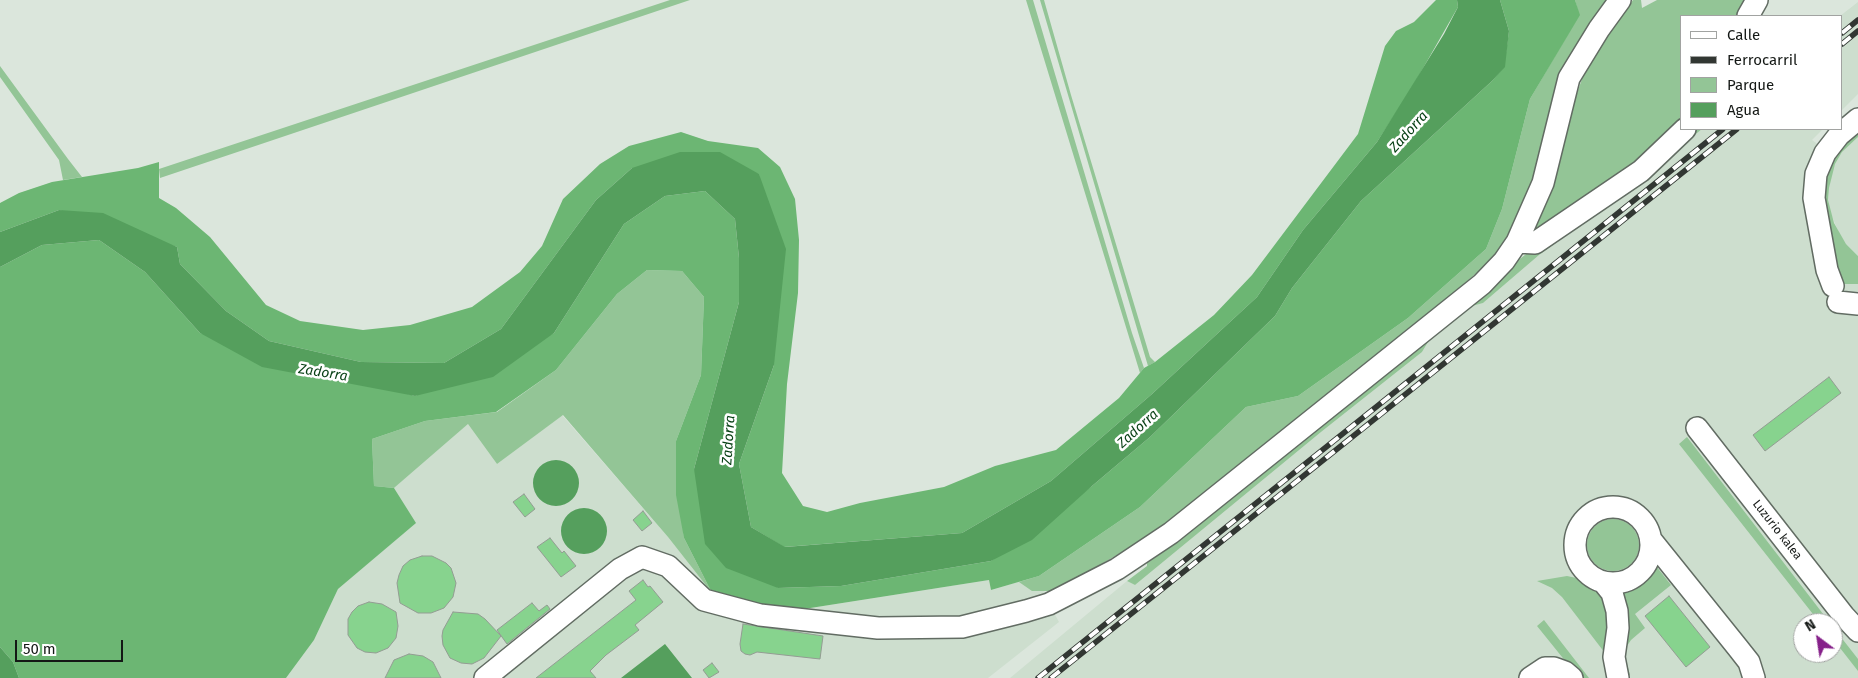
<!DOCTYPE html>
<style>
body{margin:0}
#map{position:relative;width:1858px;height:678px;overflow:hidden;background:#dbe6dc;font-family:"Fira Sans",sans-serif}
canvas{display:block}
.legend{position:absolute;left:1680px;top:15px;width:162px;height:115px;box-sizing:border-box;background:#fff;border:1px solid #a1a3a1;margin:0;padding:6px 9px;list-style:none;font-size:15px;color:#141815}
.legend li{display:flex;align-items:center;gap:10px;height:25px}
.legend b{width:25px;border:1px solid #a1a3a1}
.north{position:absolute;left:1793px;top:613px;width:50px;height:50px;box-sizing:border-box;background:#fff;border:1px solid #a1a3a1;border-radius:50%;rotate:329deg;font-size:14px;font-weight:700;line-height:20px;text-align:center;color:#141815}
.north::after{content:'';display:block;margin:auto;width:18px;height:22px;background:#86218a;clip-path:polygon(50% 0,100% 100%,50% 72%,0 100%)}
.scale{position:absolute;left:15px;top:640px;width:108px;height:22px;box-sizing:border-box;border:2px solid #141815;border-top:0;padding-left:6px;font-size:15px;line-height:18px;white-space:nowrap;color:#141815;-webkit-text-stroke:4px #fff;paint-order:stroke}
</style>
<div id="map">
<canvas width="1858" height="678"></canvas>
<ul class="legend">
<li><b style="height:6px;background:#fff"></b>Calle</li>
<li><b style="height:6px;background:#323733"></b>Ferrocarril</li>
<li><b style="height:14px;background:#93c596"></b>Parque</li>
<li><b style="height:14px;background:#559f5d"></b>Agua</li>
</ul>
<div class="north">N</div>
<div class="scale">50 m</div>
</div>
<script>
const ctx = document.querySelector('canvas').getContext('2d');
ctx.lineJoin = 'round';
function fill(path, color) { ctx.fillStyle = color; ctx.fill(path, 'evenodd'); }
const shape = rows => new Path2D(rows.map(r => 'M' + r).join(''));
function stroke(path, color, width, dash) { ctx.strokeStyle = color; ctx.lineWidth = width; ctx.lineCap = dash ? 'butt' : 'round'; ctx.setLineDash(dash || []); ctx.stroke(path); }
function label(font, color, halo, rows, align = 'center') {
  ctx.font = font + ' "Fira Sans",sans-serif'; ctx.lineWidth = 5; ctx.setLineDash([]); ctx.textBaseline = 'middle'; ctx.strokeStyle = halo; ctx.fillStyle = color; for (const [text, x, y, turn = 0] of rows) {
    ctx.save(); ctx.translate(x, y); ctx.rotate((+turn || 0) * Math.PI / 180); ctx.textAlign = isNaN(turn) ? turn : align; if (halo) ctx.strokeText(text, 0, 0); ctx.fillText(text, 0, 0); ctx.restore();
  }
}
const built = shape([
 [1858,2,1858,94,1842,110,1842,16,1840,16],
 [1702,129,1823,129,1812,140,1823,148,1809,185,1858,269,1858,678,1010,678,1127,581,1135,585,1321,432,1422,352,1431,337,1472,306,1483,303,1539,255,1608,205],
 [1803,623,1833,623,1833,653,1803,653],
 [1858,137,1858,256,1846,244,1840,235,1830,212,1828,200,1830,177,1835,164,1842,152],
 [562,415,668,537,712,593,804,609,989,580,991,590,1039,576,1049,604,1059,622,988,678,286,678,314,640,338,589,415,523,394,488,468,424,497,464]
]);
const green = shape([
 [670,0,690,0,160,178,159,169],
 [1026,0,1033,0,1132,333,1144,368,1140,373],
 [1040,0,1044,0,1071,95,1150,357,1155,362,1148,366],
 [1575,0,1608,0,1538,169,1526,207,1499,253,1439,306,1177,520,1055,591,1032,591,1019,582,1039,576,1140,507,1246,407,1298,396,1408,318,1486,249,1502,209,1530,99,1579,15],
 [1633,0,1641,0,1642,8,1657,0,1750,0,1741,16,1682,16,1682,123,1666,143,1538,234,1532,223,1590,56],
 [0,66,68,159,82,177,63,180,59,160,0,77],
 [1858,122,1858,137,1842,152,1835,164,1829,188,1828,200,1834,223,1846,244,1858,256,1858,284,1843,284,1822,224,1823,166],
 [1688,129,1702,129,1608,205,1539,255,1483,303,1472,306,1431,337,1422,352,1321,432,1135,585,1127,581,1147,566,1147,558,1499,275],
 [647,270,682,271,704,297,701,375,676,441,684,538,712,593,668,537,563,415,497,464,468,424,394,488,374,486,372,439,425,421,497,412,556,370,617,294],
 [1687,437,1830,623,1820,623,1679,444],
 '1587 545a26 26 0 1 1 52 0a26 26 0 1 1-52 0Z',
 [1656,566,1671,585,1635,614,1645,628,1631,640,1627,646,1625,657,1630,675,1628,676,1622,662,1617,592,1634,588,1642,583,1650,576],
 [1567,576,1581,579,1595,588,1611,606,1608,657,1562,597,1552,588,1537,581],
 [1544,620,1589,678,1579,678,1537,626],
 [1833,627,1858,659,1858,671,1833,639]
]);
const forest = shape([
 [1436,0,1457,0,1458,7,1410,91,1377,142,1303,230,1257,297,1152,394,1051,481,962,533,784,547,751,527,739,464,774,365,759,174,632,168,596,200,501,329,444,363,361,362,269,341,226,311,180,264,177,247,59,210,0,232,0,203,19,193,52,182,138,168,159,162,159,198,176,208,210,237,266,305,300,321,363,330,410,325,472,307,520,272,542,246,563,199,600,164,629,146,681,132,708,141,758,148,780,167,795,199,799,240,798,293,787,384,782,473,803,506,827,512,860,503,944,487,995,466,1056,450,1119,398,1144,368,1155,362,1214,315,1252,275,1358,134,1385,46,1396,31,1414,22],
 [1500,0,1575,0,1580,15,1530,99,1502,209,1486,249,1408,318,1298,396,1246,407,1140,507,1039,576,991,590,989,580,804,609,752,605,712,593,684,538,676,495,676,441,701,375,704,297,682,271,647,270,617,294,556,370,496,412,425,421,372,439,374,486,394,488,416,523,338,589,314,640,286,678,19,678,13,662,0,647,0,267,42,245,99,240,145,272,200,333,415,396,554,333,624,224,665,196,705,191,735,219,739,258,739,302,694,469,778,588,841,586,991,561,1092,486,1150,437,1275,316,1292,288,1361,201,1492,81,1504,67,1509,31]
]);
const water = shape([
 [1457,0,1500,0,1509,31,1505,67,1492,81,1361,201,1292,288,1275,316,1150,437,1092,486,1032,540,991,561,841,586,778,588,726,568,705,544,694,469,739,302,739,258,735,219,705,191,665,196,624,224,554,333,493,377,415,396,262,367,200,333,145,272,99,240,42,245,0,267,0,232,59,210,103,213,177,247,180,264,226,311,269,341,361,362,444,363,501,329,596,200,632,168,680,152,720,152,759,174,786,249,774,365,739,464,751,527,785,547,962,533,1051,481,1152,394,1257,297,1303,230,1377,142,1444,34,1458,7],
 '533 483a23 23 0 1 1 46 0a23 23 0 1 1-46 0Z',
 '561 531a23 23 0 1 1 46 0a23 23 0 1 1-46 0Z',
 [665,644,692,678,621,678],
 [0,647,13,662,19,678,0,678]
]);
const building = shape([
 [1829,377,1841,393,1765,451,1753,435,1829,377],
 [524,494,535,509,525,517,513,502,524,494],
 [643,511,652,523,642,531,633,520,643,511],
 [550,538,562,553,564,551,576,566,561,577,537,547,550,538],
 [422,556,432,556,446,563,451,568,456,583,453,597,444,608,431,613,418,613,400,603,397,583,399,575,403,566,410,560,422,556],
 [643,580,648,587,650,586,663,602,635,625,639,630,606,655,590,671,596,678,536,678,636,600,629,591,643,580],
 [1669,596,1710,647,1686,667,1645,616,1669,596],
 [369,602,382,604,396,612,398,626,396,638,388,648,376,653,365,652,357,648,348,635,348,619,352,612,358,606,369,602],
 [532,603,539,611,547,605,550,609,507,644,497,630,532,603],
 [453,612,478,614,485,619,501,636,484,658,472,664,461,663,450,658,443,645,442,636,443,630,453,612],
 [743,624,823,636,820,659,757,652,750,655,745,654,741,651,740,644,743,624],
 [409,654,423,656,433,662,441,678,385,678,394,660,409,654],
 [712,663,719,672,709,678,703,670,712,663]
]);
const minor = shape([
 [1748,16,1757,0],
 [1517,242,1535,243,1641,171,1685,129],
 [1833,286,1827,270,1814,198,1816,174,1825,153,1839,135,1858,119],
 [1838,302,1858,304],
 [1697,428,1844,616,1858,631],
 '1575 545a38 38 0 1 1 76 0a38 38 0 1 1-76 0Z',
 [1652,541,1738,648,1749,662,1754,678],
 [1604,583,1612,593,1617,611,1618,628,1614,657,1618,678],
 [485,678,620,569,642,557,668,566,704,600,760,615,878,628,962,627,1026,611,1049,604,1117,569,1171,533,1482,284,1504,261,1517,242,1543,183,1569,78,1599,29,1620,0],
 [1530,678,1545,668,1554,668,1565,672,1572,678]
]);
const rail = shape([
 [1842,33,1858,20],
 [1842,44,1858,31],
 [1038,678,1723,129],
 [1051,678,1737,129]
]);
const streetNames = [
 ["Luzurio kalea",1777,530,52]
];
const waterNames = [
 ["Zadorra",1409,132,-48],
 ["Zadorra",323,373,9],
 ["Zadorra",1138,429,-42],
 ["Zadorra",729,440,-86]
];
fill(built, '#cddece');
fill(green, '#93c596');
fill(forest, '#6cb673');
fill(water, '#559f5d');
fill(building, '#87d38e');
stroke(building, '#939d93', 1);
stroke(minor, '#626c63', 24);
stroke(minor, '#fff', 21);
stroke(rail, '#323733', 5.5);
stroke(rail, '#fff', 4, [11]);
label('12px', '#141815', '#fff', streetNames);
label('italic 14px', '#063f13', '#fff', waterNames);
</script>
